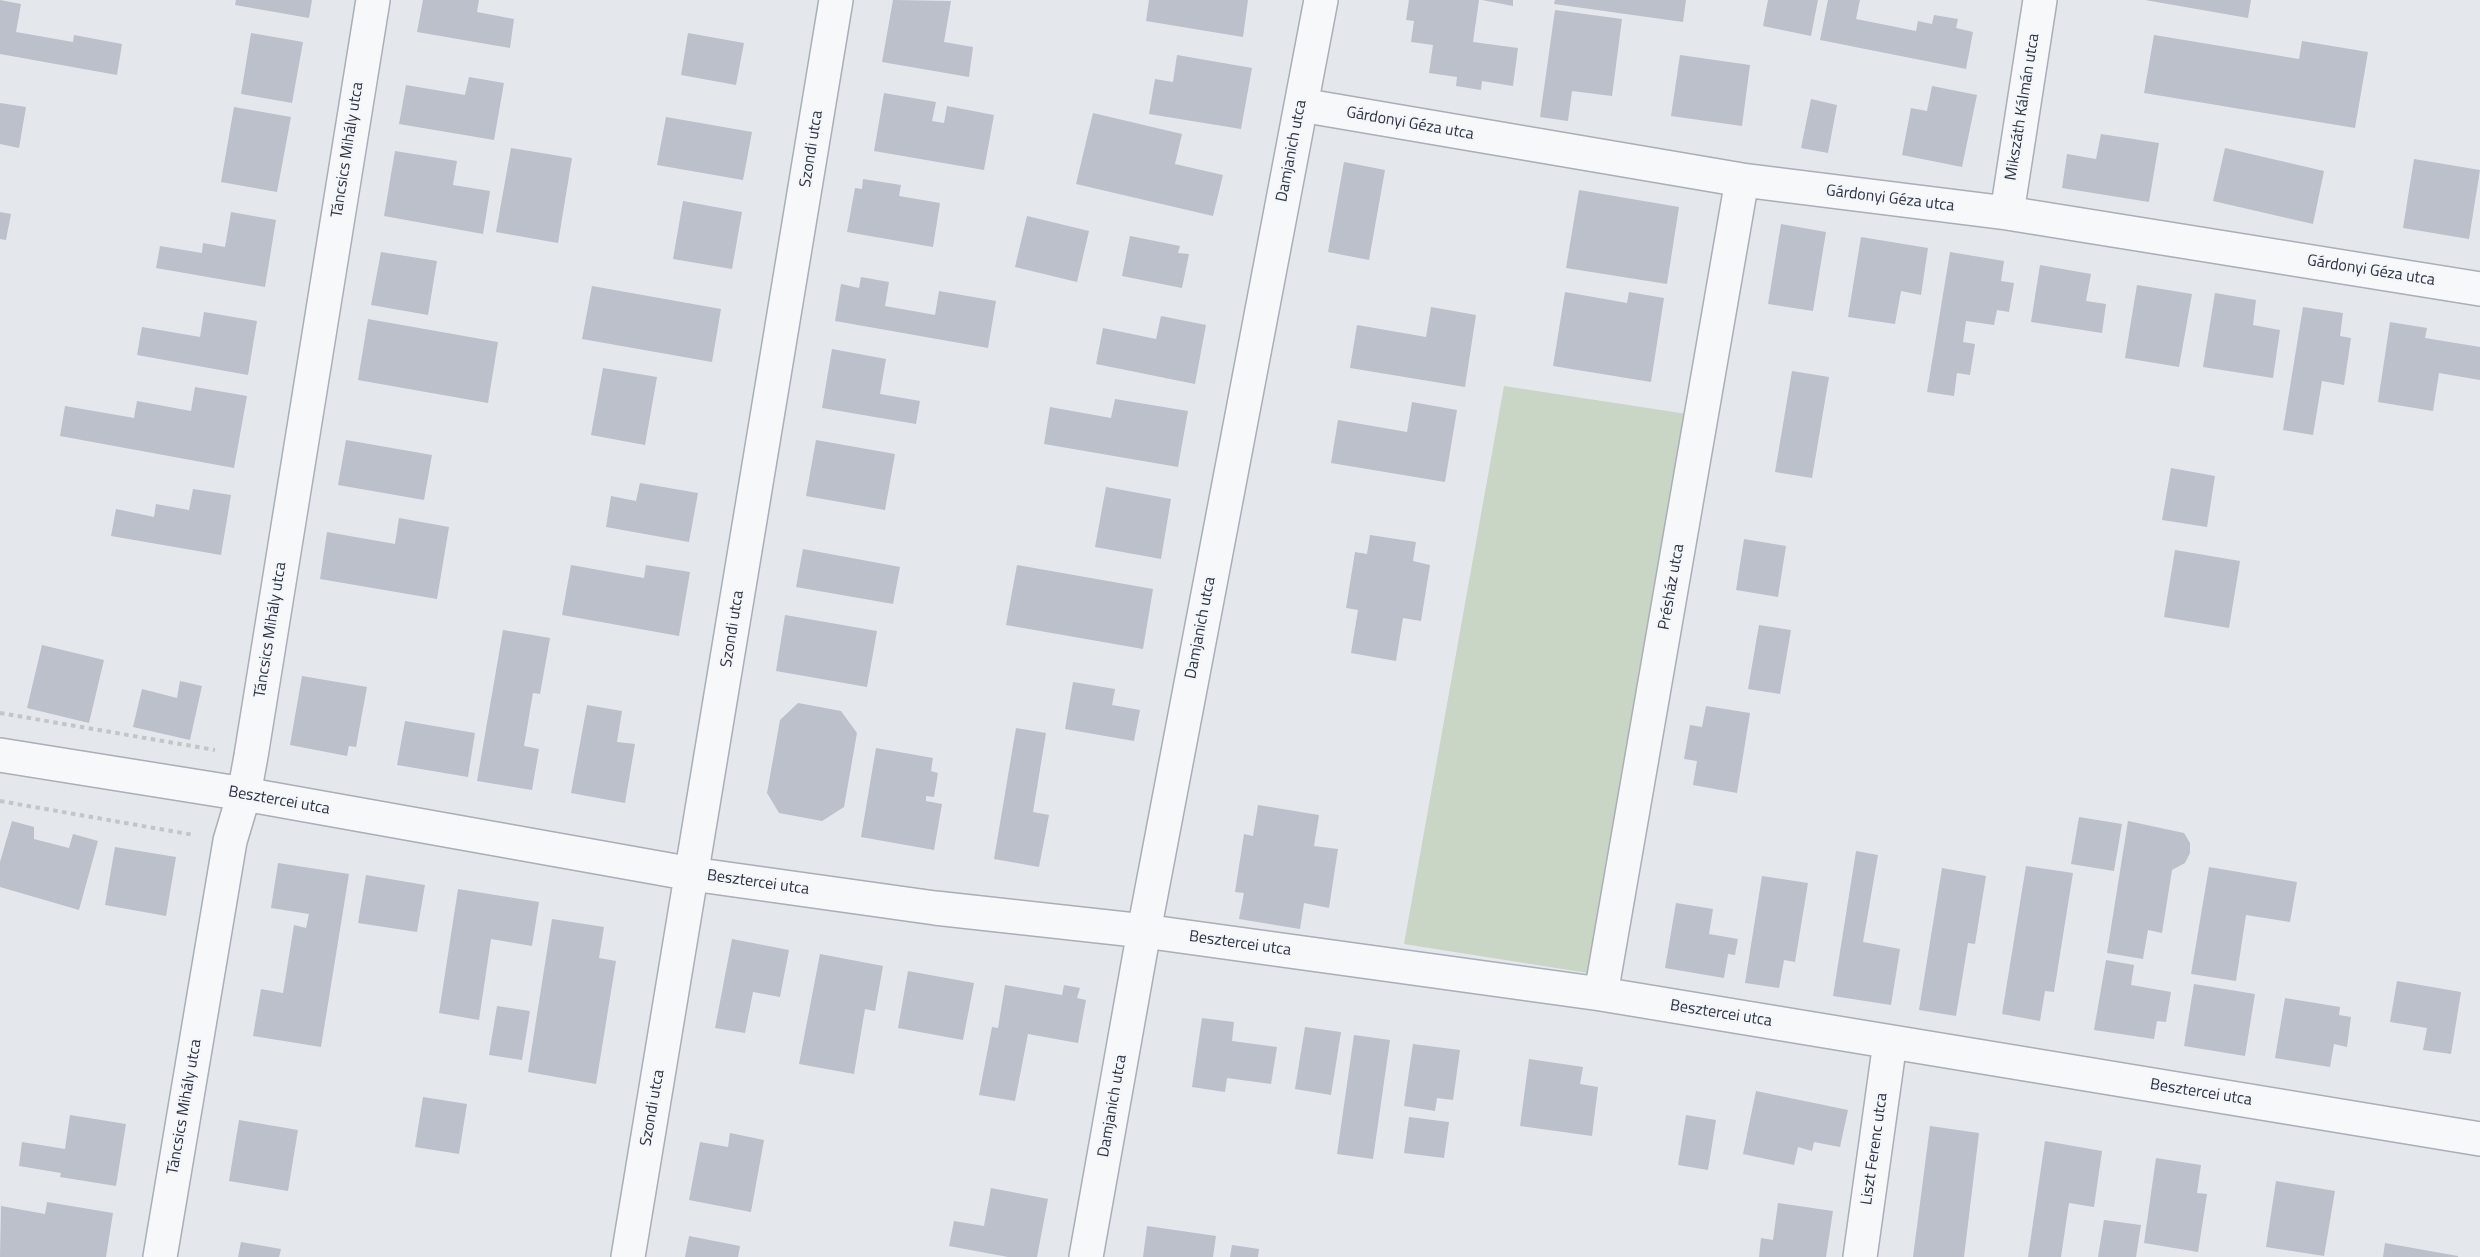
<!DOCTYPE html>
<meta charset="utf-8">
<style>
body{margin:0}
canvas{display:block;background:#e4e7ec}
</style>
<canvas width="2480" height="1257"></canvas>
<script>
const ctx = document.querySelector('canvas').getContext('2d');
ctx.lineJoin = 'round';
function fill(path, color) { ctx.fillStyle = color; ctx.fill(path, 'evenodd'); }
const shape = rows => new Path2D(rows.map(r => 'M' + r).join(''));
function stroke(path, color, width, dash) { ctx.strokeStyle = color; ctx.lineWidth = width; ctx.lineCap = dash ? 'butt' : 'round'; ctx.setLineDash(dash || []); ctx.stroke(path); }
function label(font, color, halo, rows, align = 'center') {
  ctx.font = font + ' "Titillium Web",sans-serif'; ctx.lineWidth = 4.5; ctx.setLineDash([]); ctx.textBaseline = 'middle'; ctx.strokeStyle = halo; ctx.fillStyle = color; for (const [text, x, y, turn = 0] of rows) {
    ctx.save(); ctx.translate(x, y); ctx.rotate((+turn || 0) * Math.PI / 180); ctx.textAlign = isNaN(turn) ? turn : align; if (halo) ctx.strokeText(text, 0, 0); ctx.fillText(text, 0, 0); ctx.restore();
  }
}
const green = shape([
 [1504,386,1687,414,1594,974,1404,944]
]);
const building = shape([
 [0,0,21,4,16,32,73,42,74,35,122,44,117,75,0,54],
 [236,0,312,0,309,18,235,5],
 [423,0,479,0,477,12,514,19,510,48,417,32],
 [893,0,951,1,944,42,973,47,969,77,882,62],
 [1149,0,1248,0,1243,37,1146,21],
 [1409,0,1479,0,1473,42,1518,48,1513,86,1482,81,1481,90,1456,86,1457,77,1429,73,1433,45,1411,42,1414,21,1406,20],
 [1482,0,1513,0,1513,6],
 [1555,0,1686,0,1683,22,1554,4],
 [1768,0,1818,0,1811,36,1763,26],
 [1828,0,1860,0,1856,19,1916,31,1918,21,1932,24,1934,15,1958,19,1956,28,1973,32,1966,69,1820,40],
 [2145,0,2251,0,2248,18],
 [1555,10,1622,19,1612,96,1572,91,1568,121,1540,117],
 [251,33,303,42,292,103,241,94],
 [688,33,744,43,736,85,681,75],
 [2154,35,2299,59,2302,41,2368,52,2355,128,2144,93],
 [1177,55,1252,68,1241,129,1149,114,1155,79,1173,82],
 [1680,55,1750,65,1742,126,1671,116],
 [469,77,504,83,494,140,399,124,406,85,465,95],
 [1932,86,1977,95,1962,167,1902,155,1911,108,1927,111],
 [884,93,936,102,932,121,944,123,947,106,994,115,984,170,874,151],
 [1811,99,1837,105,1828,153,1801,148],
 [0,103,26,107,19,148,0,144],
 [234,107,291,117,277,192,221,182],
 [1093,113,1182,134,1175,164,1223,175,1213,216,1076,184],
 [666,117,752,132,743,180,657,165],
 [2101,134,2159,143,2149,202,2062,188,2067,154,2096,159],
 [511,148,572,158,558,243,496,232],
 [2225,148,2324,171,2313,224,2213,201],
 [395,151,457,161,453,185,490,191,483,234,384,216],
 [2414,159,2480,170,2469,239,2403,228],
 [1344,162,1385,170,1369,260,1328,252],
 [863,179,901,185,899,196,940,203,933,247,847,232,855,188,862,189],
 [1579,190,1679,207,1667,284,1566,268],
 [683,201,742,212,732,269,673,259],
 [0,212,11,214,6,240,0,239],
 [231,212,276,220,265,287,156,268,160,246,202,253,203,243,225,247],
 [1027,216,1089,231,1077,282,1015,267],
 [1781,224,1826,232,1813,311,1768,304],
 [1130,236,1180,246,1178,253,1189,254,1182,288,1122,276],
 [1861,237,1928,248,1921,295,1901,291,1895,324,1848,317],
 [381,252,437,261,428,315,371,305],
 [1950,252,2004,261,2001,281,2014,283,2009,312,1997,310,1994,325,1966,321,1963,342,1975,344,1970,375,1957,373,1954,396,1927,392],
 [2040,265,2091,274,2086,301,2106,304,2102,333,2031,322],
 [861,277,889,282,885,306,935,315,939,291,996,301,988,348,835,321,841,284,859,288],
 [2137,285,2192,294,2179,367,2125,358],
 [592,286,721,309,712,362,582,339],
 [1565,292,1627,303,1629,292,1664,298,1651,382,1553,366],
 [2215,293,2256,300,2253,325,2280,330,2273,378,2203,367],
 [1431,307,1476,315,1465,387,1350,368,1357,325,1426,337],
 [2303,307,2343,313,2340,336,2351,338,2344,385,2322,381,2313,435,2283,430],
 [204,312,257,321,248,375,137,355,142,327,200,337],
 [1161,316,1206,325,1195,384,1096,364,1103,328,1156,339],
 [368,319,498,342,488,403,358,380],
 [2390,322,2427,328,2425,338,2480,347,2480,380,2439,373,2433,411,2378,402],
 [832,349,886,359,880,394,920,401,916,424,822,408],
 [603,368,657,377,645,445,591,435],
 [1792,371,1829,377,1812,478,1775,472],
 [195,387,247,396,234,468,60,436,65,406,134,418,137,401,191,411],
 [1115,399,1188,411,1178,467,1044,444,1050,407,1111,418],
 [1412,402,1457,410,1445,482,1331,463,1338,420,1407,432],
 [346,440,432,455,424,500,338,485],
 [816,440,895,454,885,510,806,496],
 [2171,468,2215,476,2207,527,2162,520],
 [640,483,698,493,689,542,606,527,611,496,636,501],
 [1106,487,1171,499,1161,559,1095,547],
 [193,489,231,495,221,555,111,536,116,509,154,517,156,504,189,510],
 [399,518,449,527,437,599,320,579,327,532,395,544],
 [1370,535,1416,542,1413,561,1430,565,1421,621,1403,618,1396,661,1351,653,1358,610,1346,608,1355,552,1367,554],
 [1744,539,1786,546,1778,597,1736,590],
 [803,549,900,567,893,604,796,587],
 [2175,550,2240,561,2229,628,2164,617],
 [571,565,644,578,646,565,690,572,679,636,562,615],
 [1017,565,1153,589,1143,649,1006,625],
 [785,615,877,631,867,687,776,671],
 [1759,625,1791,630,1780,694,1748,689],
 [503,630,550,638,540,694,533,693,524,746,539,749,532,790,477,781],
 [42,645,104,660,89,723,27,708],
 [302,676,367,687,356,747,349,746,347,756,290,745],
 [180,681,202,686,190,740,133,727,142,689,177,698],
 [1073,682,1115,689,1112,705,1140,710,1134,741,1065,729],
 [798,703,841,711,857,733,844,807,822,821,779,813,767,793,780,720],
 [587,705,622,711,617,742,635,744,625,803,571,793],
 [1706,706,1750,713,1737,793,1693,785,1697,761,1684,759,1690,725,1702,727],
 [405,721,475,733,468,777,397,765],
 [1016,728,1046,733,1033,812,1049,815,1039,867,994,859],
 [876,748,933,758,931,771,938,773,934,797,926,796,926,801,942,804,934,850,861,837],
 [1258,805,1319,815,1314,846,1338,849,1329,908,1304,903,1300,929,1239,919,1244,893,1235,892,1244,834,1253,836],
 [2079,817,2122,824,2114,871,2071,864],
 [12,821,34,827,34,839,69,848,73,834,98,841,79,910,0,887,0,862],
 [2128,821,2184,833,2190,843,2190,853,2185,863,2172,870,2162,933,2148,930,2143,959,2107,953],
 [115,847,176,857,166,916,105,905],
 [1856,851,1878,855,1863,942,1900,949,1891,1005,1833,996],
 [278,863,349,874,321,1047,253,1036,261,989,283,993,294,925,306,928,309,914,271,908],
 [2026,866,2073,873,2054,992,2045,991,2040,1021,2002,1014],
 [2209,867,2297,882,2290,922,2246,915,2236,981,2191,974],
 [1942,868,1986,876,1975,944,1968,943,1956,1016,1919,1010],
 [366,875,425,885,417,932,358,923],
 [1762,876,1808,883,1795,962,1784,960,1779,988,1745,983],
 [458,889,539,902,532,946,491,939,479,1020,439,1013],
 [1676,903,1713,909,1709,934,1738,939,1735,955,1728,954,1724,978,1665,968],
 [552,919,604,927,599,958,616,961,596,1084,528,1072],
 [732,939,789,950,780,997,753,992,745,1033,715,1028],
 [820,954,883,966,875,1011,865,1009,854,1074,799,1064],
 [2106,960,2134,965,2131,985,2171,992,2166,1022,2157,1021,2154,1039,2094,1030],
 [908,971,974,983,963,1040,898,1028],
 [2397,981,2461,992,2451,1054,2423,1050,2427,1028,2390,1022],
 [2194,984,2255,994,2245,1056,2184,1046],
 [1005,985,1062,995,1064,985,1080,988,1077,998,1086,1000,1078,1043,1028,1034,1015,1101,979,1095,992,1027,998,1028],
 [2285,998,2340,1007,2339,1015,2351,1017,2347,1047,2334,1044,2330,1067,2275,1058],
 [497,1006,530,1011,522,1060,489,1055],
 [1202,1018,1234,1022,1232,1041,1277,1047,1271,1084,1227,1078,1225,1092,1192,1087],
 [1305,1027,1341,1032,1331,1095,1295,1089],
 [1354,1035,1390,1040,1373,1159,1337,1154],
 [1413,1044,1460,1050,1453,1100,1437,1098,1435,1111,1404,1106],
 [1529,1059,1583,1067,1580,1084,1598,1087,1592,1136,1520,1126],
 [1756,1091,1848,1110,1840,1147,1814,1142,1812,1151,1798,1147,1794,1165,1743,1154],
 [423,1097,467,1104,459,1154,415,1147],
 [70,1115,126,1124,116,1186,60,1177,61,1173,19,1166,22,1142,65,1149],
 [1686,1115,1716,1120,1708,1170,1678,1165],
 [1409,1117,1449,1122,1444,1158,1404,1153],
 [239,1120,298,1130,288,1191,229,1181],
 [1930,1126,1979,1133,1964,1257,1913,1257],
 [730,1133,764,1140,751,1212,689,1200,700,1142,728,1147],
 [2045,1141,2102,1151,2094,1207,2069,1203,2061,1257,2028,1257],
 [2156,1158,2201,1165,2197,1193,2207,1194,2198,1252,2144,1243],
 [2276,1181,2335,1191,2324,1256,2266,1247],
 [991,1188,1048,1199,1037,1257,1008,1257,949,1246,954,1221,984,1226],
 [47,1202,113,1213,106,1257,0,1257,1,1206,45,1214],
 [1778,1203,1833,1211,1826,1257,1759,1257,1761,1238,1773,1240],
 [2104,1220,2141,1225,2136,1257,2098,1257],
 [1147,1226,1216,1236,1213,1257,1143,1257],
 [689,1236,740,1246,738,1257,685,1257],
 [241,1242,281,1249,279,1257,238,1257],
 [2385,1243,2458,1256,2458,1257,2383,1257],
 [1232,1245,1259,1249,1258,1257,1230,1257]
]);
const path = shape([
 [0,713,215,750],
 [0,801,194,835]
]);
const minor = shape([
 [1301,105,1742,180,2007,213,2480,289],
 [2007,213,2040,0],
 [0,755,244,794,692,874,935,908,1144,931,1601,994,2480,1139],
 [1601,994,1742,180],
 [160,1257,230,841,244,794,251,756,373,0],
 [628,1257,836,0],
 [1086,1257,1144,931,1321,0],
 [1860,1257,1890,1042]
]);
const streetNames = [
 ["Mikszáth Kálmán utca",2023,107,-81],
 ["Gárdonyi Géza utca",1410,124,10],
 ["Szondi utca",812,149,-81],
 ["Táncsics Mihály utca",348,150,-81],
 ["Damjanich utca",1292,151,-79],
 ["Gárdonyi Géza utca",1890,199,7],
 ["Gárdonyi Géza utca",2371,271,9],
 ["Présház utca",1672,587,-80],
 ["Damjanich utca",1201,628,-79],
 ["Szondi utca",733,629,-81],
 ["Táncsics Mihály utca",271,630,-81],
 ["Besztercei utca",279,801,10],
 ["Besztercei utca",758,883,8],
 ["Besztercei utca",1240,944,8],
 ["Besztercei utca",1721,1014,9],
 ["Besztercei utca",2201,1093,9],
 ["Damjanich utca",1113,1106,-80],
 ["Táncsics Mihály utca",185,1107,-80],
 ["Szondi utca",653,1108,-80],
 ["Liszt Ferenc utca",1875,1149,-82]
];
fill(green, '#c9d6c5');
fill(building, '#bbc0ca');
stroke(minor, '#a9aeb7', 36);
stroke(path, '#c2c5cb', 4, [4.5, 4.5]);
stroke(minor, '#f7f8fa', 33);
label('16px', '#2b3445', '#f4f6f9', streetNames);
</script>
